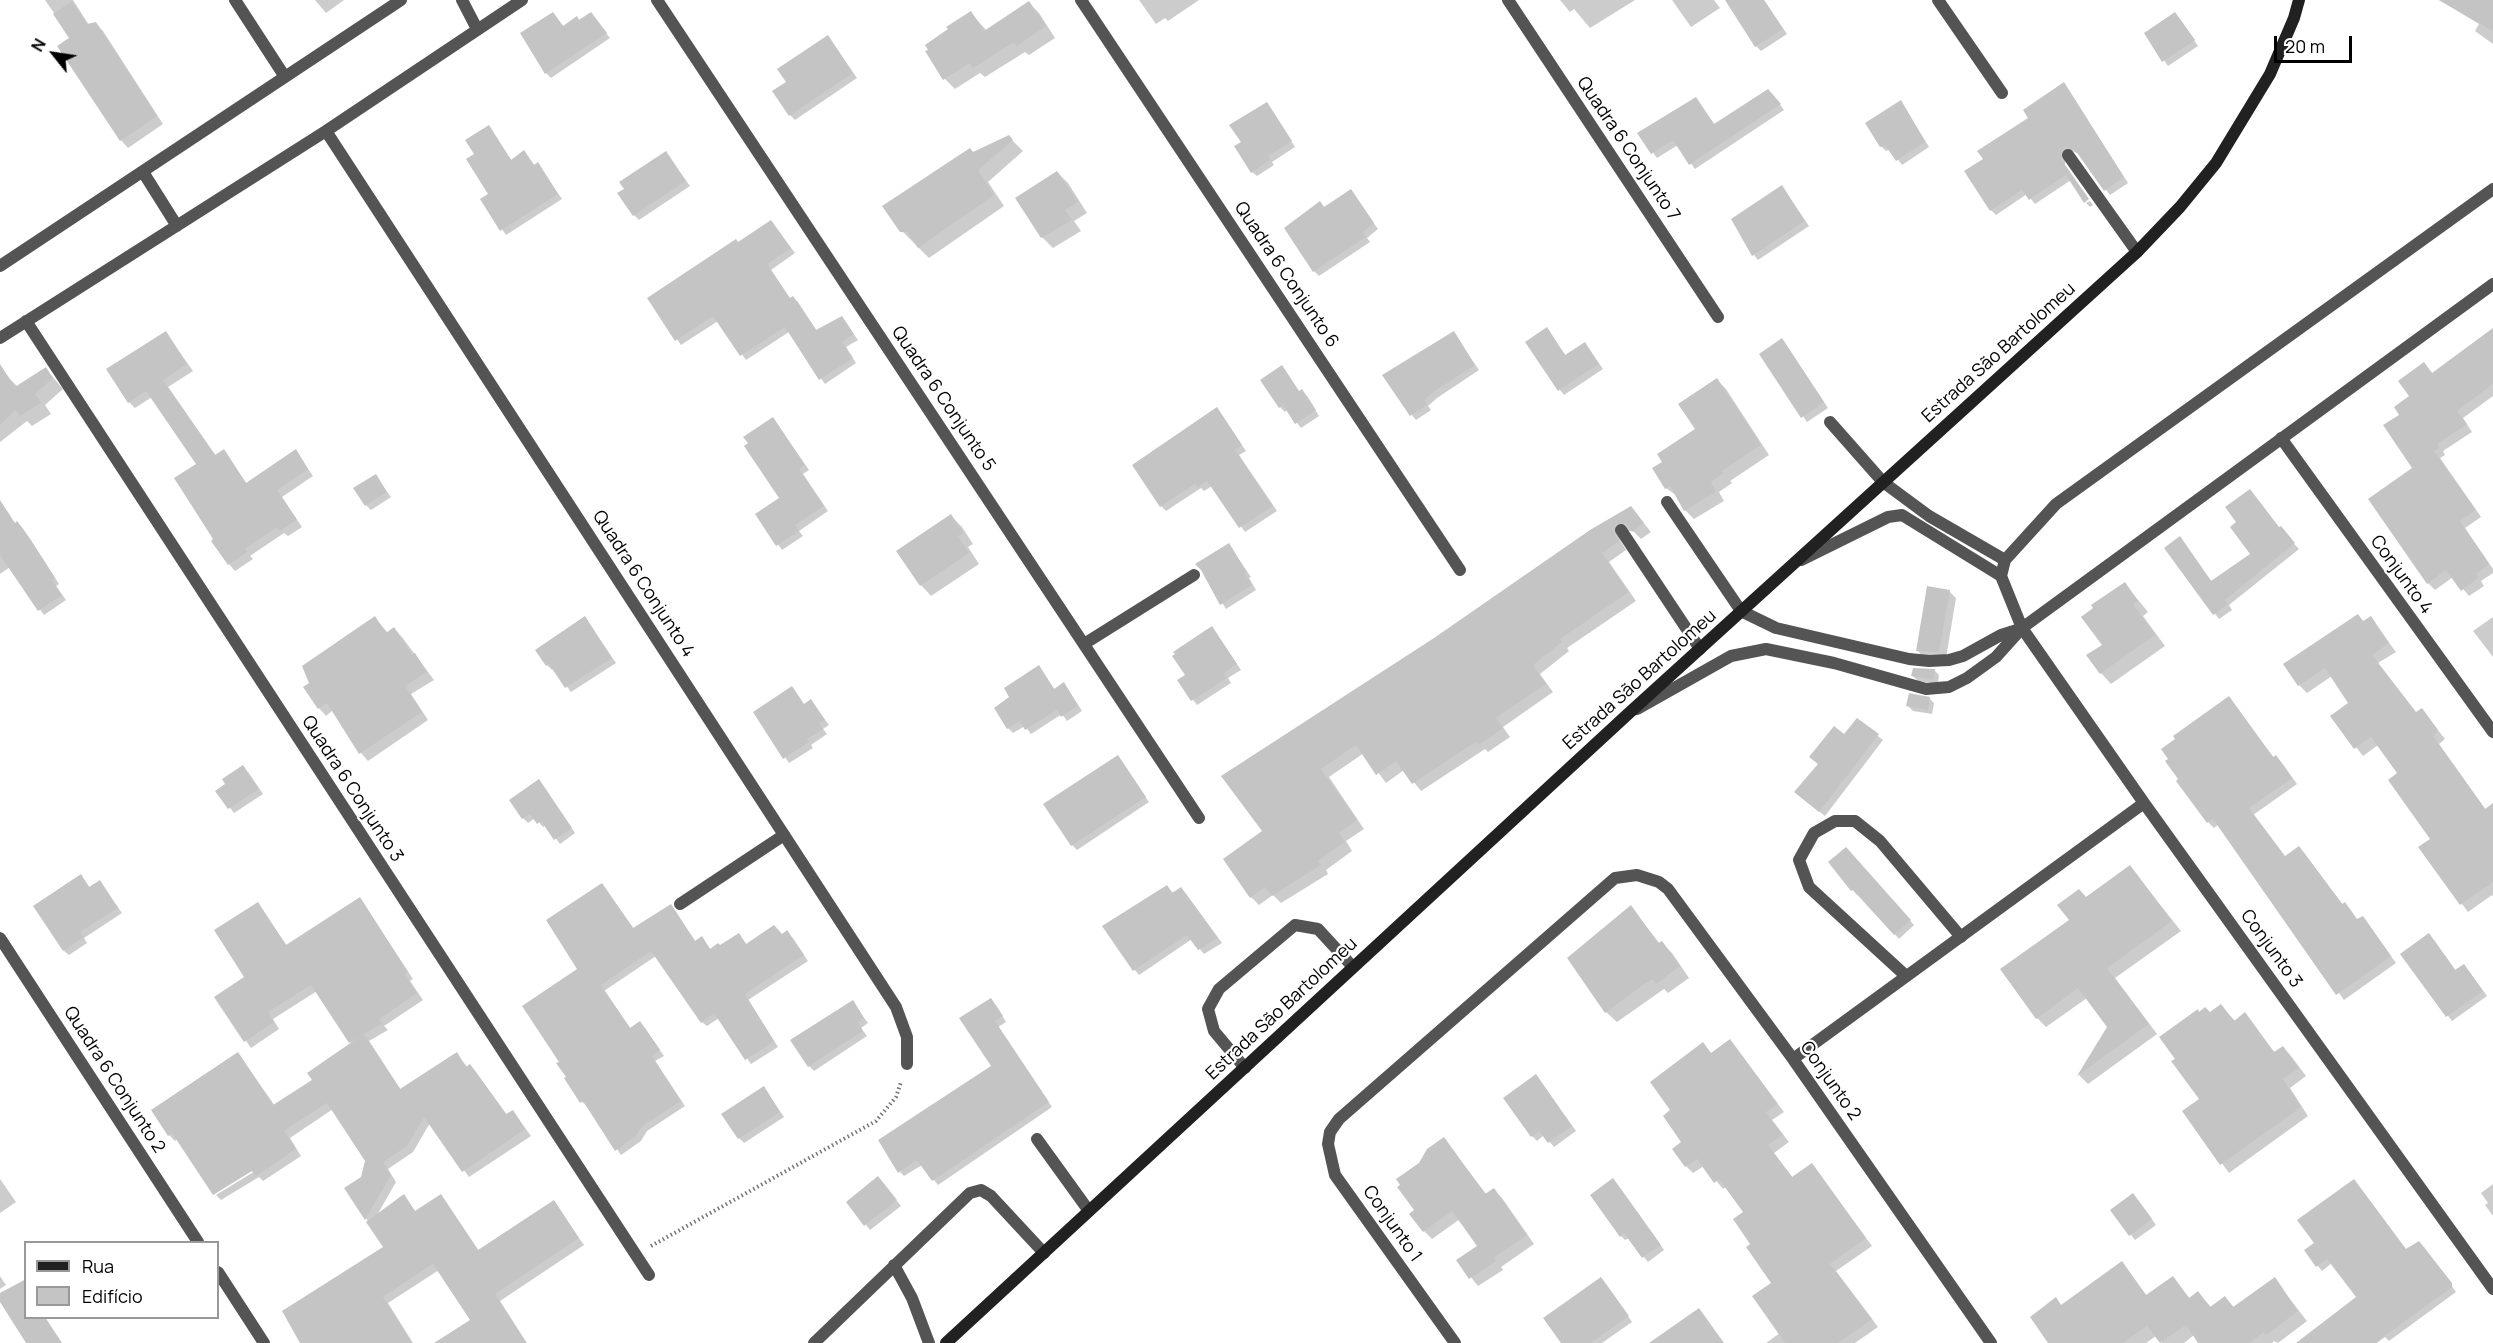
<!DOCTYPE html>
<meta charset="utf-8">
<style>
body{margin:0}
#map{position:relative;width:2493px;height:1343px;overflow:hidden;background:#fff;font-family:Manrope,sans-serif}
canvas{display:block}
.legend{position:absolute;left:24px;top:1241px;width:195px;height:78px;box-sizing:border-box;background:#fff;border:2px solid #999;margin:0;padding:8px 10px;list-style:none;font-size:18px;color:#000}
.legend li{display:flex;align-items:center;gap:12px;height:30px}
.legend b{width:30px;border:2px solid #999}
.north{position:absolute;left:24px;top:24px;width:60px;height:60px;-webkit-text-stroke:4px #fff;paint-order:stroke;rotate:300deg;font-size:16px;font-weight:700;line-height:24px;text-align:center;color:#000}
.north::after{content:'';display:block;margin:auto;width:21px;height:27px;background:#000;clip-path:polygon(50% 0,100% 100%,50% 72%,0 100%)}
.scale{position:absolute;left:2274px;top:36px;width:78px;height:27px;box-sizing:border-box;border:3px solid #000;border-top:0;padding-left:8px;font-size:18px;line-height:21px;white-space:nowrap;color:#000;-webkit-text-stroke:4px #fff;paint-order:stroke}
</style>
<div id="map">
<canvas width="2493" height="1343"></canvas>
<ul class="legend">
<li><b style="height:8px;background:#212121"></b>Rua</li>
<li><b style="height:16px;background:#c4c4c4"></b>Edifício</li>
</ul>
<div class="north">N</div>
<div class="scale">20 m</div>
</div>
<script>
const ctx = document.querySelector('canvas').getContext('2d');
ctx.lineJoin = 'round';
function fill(path, color) { ctx.fillStyle = color; ctx.fill(path, 'evenodd'); }
const shape = rows => new Path2D(rows.map(r => 'M' + r).join(''));
function stroke(path, color, width, dash) { ctx.strokeStyle = color; ctx.lineWidth = width; ctx.lineCap = dash ? 'butt' : 'round'; ctx.setLineDash(dash || []); ctx.stroke(path); }
function label(font, color, halo, rows, align = 'center') {
  ctx.font = font + ' Manrope,sans-serif'; ctx.lineWidth = 4.5; ctx.setLineDash([]); ctx.textBaseline = 'middle'; ctx.strokeStyle = halo; ctx.fillStyle = color; for (const [text, x, y, turn = 0] of rows) {
    ctx.save(); ctx.translate(x, y); ctx.rotate((+turn || 0) * Math.PI / 180); ctx.textAlign = isNaN(turn) ? turn : align; if (halo) ctx.strokeText(text, 0, 0); ctx.fillText(text, 0, 0); ctx.restore();
  }
}
const shadow = shape([
 [45,0,73,0,89,25,95,23,103,31,163,124,128,148,121,140,59,47,72,39],
 [315,0,344,0,326,13],
 [1139,0,1199,0,1168,21,1165,18,1156,24],
 [1560,0,1635,0,1590,28,1574,9,1570,12],
 [1672,0,1714,0,1720,8,1691,27],
 [1736,0,1764,0,1787,34,1761,51,1756,46],
 [2439,0,2493,0,2493,44,2475,31,2479,24],
 [1029,3,1039,13,1055,38,1029,55,1025,52,985,77,980,73,955,89,945,79,971,13,987,31],
 [553,14,564,27,591,14,610,38,551,78,546,73],
 [2180,19,2198,46,2168,66,2146,34],
 [832,42,857,78,795,120,790,115],
 [2064,84,2128,183,2110,195,2079,154,2072,151,2065,156,2065,166,2088,198,2084,201,2071,180,2035,204,2027,194,1996,215,1991,210,1985,160],
 [1773,95,1784,110,1695,169,1678,145,1657,158,1639,134,1696,99,1715,125],
 [1901,101,1929,147,1902,165,1890,149,1886,151,1881,146,1867,123],
 [1267,104,1295,147,1272,162,1274,165,1257,176,1252,172,1243,143],
 [489,127,512,161,524,152,535,166,538,164,562,199,506,235,482,200,490,195,476,154],
 [1009,137,1023,151,988,182,1004,206,929,258,902,231,974,153],
 [666,153,690,186,639,220,634,215],
 [1057,172,1068,183,1087,213,1074,221,1081,231,1053,248,1042,237],
 [1782,187,1809,226,1758,260,1754,255],
 [1351,191,1378,229,1367,238,1370,242,1319,276,1314,271,1320,203,1325,208],
 [2090,201,2093,205,2090,207,2086,203],
 [775,227,795,253,771,270,790,299,793,298,798,302,817,331,842,318,858,340,846,347,856,363,825,384,789,332,746,360,718,321,681,345,649,298,738,244],
 [1547,329,1566,356,1589,349,1603,369,1564,395,1560,390],
 [2493,329,2493,396,2463,418,2472,432,2443,451,2445,455,2440,458,2481,517,2465,528,2493,569,2493,573,2481,581,2484,586,2469,596,2453,577,2435,590,2428,583,2414,468,2401,415,2424,364,2433,374],
 [166,333,193,371,168,387,216,456,223,451,247,484,296,451,313,476,282,497,302,527,288,536,284,533,250,556,253,559,235,571,229,564,215,539,198,465,152,397,135,408,129,402],
 [1453,333,1479,370,1437,398,1428,406,1431,410,1416,420,1412,415],
 [1786,345,1828,408,1807,422,1761,354],
 [1282,367,1300,393,1307,396,1319,416,1301,428,1287,410,1285,412,1280,407],
 [46,369,63,389,45,405,51,414,32,426,27,421,0,442,0,374,5,374,18,387],
 [1717,380,1726,389,1769,455,1730,481,1732,483,1719,492,1724,501,1694,519,1685,510,1677,496,1666,488,1664,462,1697,429],
 [1217,409,1246,451,1239,455,1277,511,1245,532,1212,486,1204,491,1201,488,1166,511,1161,506],
 [777,424,809,470,803,474,828,511,799,531,803,536,782,550,757,515,781,498],
 [375,476,391,497,371,510,366,505],
 [1631,507,1651,532,1641,539,1633,531,1624,531,1620,540,1626,550,1609,562,1636,601,1567,648,1569,651,1540,674,1553,692,1503,727,1510,737,1488,752,1485,749,1421,791,1404,770,1386,783,1364,753,1329,777,1364,829,1346,841,1352,851,1326,870,1328,874,1281,903,1273,895,1259,905,1251,897,1264,832,1434,639],
 [0,514,9,517,29,537,59,584,56,586,66,600,44,615,10,567,0,574],
 [951,516,962,527,973,544,968,547,979,564,931,596,921,585],
 [2239,523,2279,528,2299,549,2229,605,2232,610,2219,619,2166,548,2184,543,2212,582,2252,554],
 [1228,545,1251,577,1249,578,1256,590,1226,609,1202,569],
 [2125,584,2148,612,2143,616,2165,646,2111,684,2101,673,2104,645],
 [1949,591,1956,598,1946,658,1924,658,1918,651],
 [2493,617,2493,657,2473,631],
 [375,618,388,633,394,629,402,637,434,680,411,694,428,720,368,761,361,753,333,710,326,716,319,708],
 [585,618,616,663,571,692,554,669,552,670,547,665,537,650],
 [2371,618,2396,652,2378,663,2417,714,2422,710,2445,739,2439,744,2486,810,2493,805,2493,897,2492,895,2468,912,2420,848,2432,839,2399,774,2378,745,2363,756,2332,716,2350,703,2332,676,2307,693,2299,685],
 [1216,633,1241,670,1228,678,1231,683,1197,705,1179,681,1187,676],
 [1039,667,1055,690,1063,684,1068,689,1082,711,1067,721,1062,714,1031,734,1025,726,1013,733,1008,728,1011,697],
 [1934,670,1939,675,1938,684,1918,681,1913,676],
 [1929,698,1934,703,1932,714,1913,711,1908,706],
 [2229,698,2274,758,2276,757,2282,763,2297,784,2253,815,2285,857,2299,848,2305,854,2343,905,2358,921,2368,924,2396,963,2344,1000,2219,824,2214,828,2208,822],
 [811,701,829,725,823,729,827,734,811,745,813,748,789,763,755,712,805,705],
 [1857,720,1883,740,1825,816,1801,797],
 [1118,757,1149,802,1077,850,1072,845],
 [248,772,263,794,234,813,217,791],
 [539,781,575,833,560,844,546,825,543,827,535,818,528,823,523,818],
 [1850,853,1914,925,1899,939,1859,894,1857,895,1853,890,1830,862],
 [2130,867,2181,931,2115,978,2157,1034,2088,1084,2079,1075,2109,1027,2087,998,2046,1027,2037,1018,2071,921,2087,898],
 [81,876,90,888,100,882,122,913,84,938,87,943,69,955,64,951],
 [602,884,634,929,670,905,696,942,701,938,711,950,720,947,739,935,747,945,782,936,792,937,808,961,748,1000,778,1047,751,1064,719,1018,707,1026,702,1022,656,956,604,991,631,1029,640,1023,645,1028,664,1056,655,1061,685,1106,647,1131,641,1141,621,1155,588,1106,582,1102,561,1062,580,970],
 [1167,886,1174,894,1181,889,1186,894,1222,943,1204,954,1192,939,1139,975,1135,970],
 [360,899,413,979,410,981,423,1000,384,1026,388,1030,369,1041,401,1090,456,1053,468,1068,470,1066,476,1072,507,1115,513,1111,531,1136,469,1177,430,1123,413,1152,388,1169,396,1182,376,1217,404,1196,416,1212,441,1195,479,1251,553,1202,584,1245,500,1301,527,1343,442,1343,472,1321,439,1270,388,1303,413,1343,309,1343,385,1247,346,1188,362,1178,367,1161,333,1109,290,1138,301,1156,263,1181,259,1177,221,1200,216,1195,260,1168,178,1139,175,1141,169,1135,238,1053,275,1106,314,1081,352,1044,317,991,273,1019,279,1029,251,1048,216,998,247,977,258,904,287,946],
 [1631,907,1660,944,1662,943,1672,953,1689,978,1668,993,1664,989,1617,1022,1606,1012],
 [2434,940,2456,971,2468,970,2487,996,2452,1021,2402,954],
 [852,1002,868,1023,861,1028,867,1036,814,1071,809,1066],
 [996,1005,1006,1022,998,1027,1052,1107,938,1185,922,1165,904,1176,900,1172,993,1067],
 [2221,1006,2235,1021,2244,1014,2275,1053,2283,1048,2291,1056,2306,1076,2290,1088,2308,1116,2229,1173,2184,1111,2201,1099,2177,1059,2200,1013,2210,1014],
 [1730,1041,1784,1112,1772,1120,1789,1142,1774,1153,1793,1178,1812,1165,1872,1246,1836,1271,1878,1327,1855,1343,1766,1343,1780,1333,1773,1283,1752,1244,1745,1212,1726,1187,1723,1189,1704,1166,1693,1173,1686,1166,1683,1142,1672,1111,1703,1044,1712,1054],
 [1540,1081,1576,1131,1554,1147,1544,1135,1537,1141,1532,1136],
 [764,1088,784,1117,744,1143,739,1138],
 [1444,1139,1487,1195,1494,1190,1502,1198,1534,1244,1501,1267,1503,1270,1478,1286,1458,1261,1479,1247,1460,1219,1432,1239,1424,1231,1417,1210,1420,1164],
 [0,1179,16,1202,0,1213],
 [883,1183,901,1206,870,1230,866,1225],
 [2493,1184,2493,1216,2485,1205,2488,1203,2481,1193],
 [1618,1185,1664,1250,1648,1262,1629,1238,1625,1240,1621,1236],
 [2138,1200,2156,1225,2135,1240,2112,1210],
 [2316,1243,2406,1250,2424,1247,2456,1292,2389,1341,2385,1337,2377,1343,2311,1343,2358,1298,2332,1263,2322,1271,2318,1266,2306,1250],
 [2121,1263,2147,1296,2173,1278,2190,1299,2198,1293,2211,1307,2225,1298,2235,1308,2274,1279,2307,1321,2278,1343,2274,1341,2272,1343,2199,1343,2194,1335,2184,1343,2162,1343,2156,1336,2146,1343,2050,1343,2056,1299,2062,1306],
 [0,1276,6,1285,0,1289],
 [1606,1284,1632,1322,1602,1343,1564,1343]
]);
const building = shape([
 [1725,0,1764,0,1783,29,1755,47],
 [2439,0,2493,0,2493,31],
 [72,1,87,24,96,22,157,116,120,141,57,46,69,38,53,14],
 [1029,1,1046,26,1017,46,1014,42,973,68,970,63,943,80,925,51,928,50,925,45,948,29,946,27,971,11,984,31],
 [553,12,563,26,577,16,579,20,591,12,607,33,545,74,520,33],
 [2175,12,2195,40,2162,62,2144,33],
 [828,35,853,73,789,116,772,91,786,82,777,69],
 [2064,82,2124,177,2104,191,2075,150,2067,147,2061,151,2061,159,2089,199,2084,203,2066,175,2029,200,2022,190,1990,211,1964,171,1983,159,1977,151,2028,118,2023,110],
 [1768,89,1781,104,1689,165,1673,140,1651,154,1637,133,1696,97,1714,124],
 [1901,100,1925,142,1896,161,1885,145,1880,147,1865,123],
 [1267,102,1292,141,1268,156,1270,160,1251,173,1234,146,1241,142,1229,125],
 [489,125,511,160,524,150,534,165,538,162,558,194,500,231,480,199,488,194,466,159,474,154,465,140],
 [1009,135,1013,140,978,170,994,195,918,248,907,232,900,232,882,206,970,148,973,152],
 [666,151,686,181,633,216,617,193,624,189,619,182],
 [1057,171,1078,202,1065,210,1072,220,1041,238,1015,198],
 [1782,185,1805,221,1752,256,1731,219],
 [1351,189,1374,223,1363,232,1366,237,1313,272,1284,228,1320,201,1324,207],
 [771,220,791,248,767,264,790,298,793,296,816,330,842,316,854,334,842,342,853,358,819,380,785,327,740,356,713,316,675,341,647,298,736,239,738,242],
 [1547,327,1565,355,1585,342,1599,364,1558,391,1525,342],
 [2493,328,2493,384,2457,411,2467,424,2437,444,2440,447,2434,451,2476,510,2460,521,2489,564,2476,574,2478,578,2461,591,2446,570,2427,584,2368,499,2412,468,2383,425,2399,415,2394,407,2409,396,2398,381,2424,362,2432,373],
 [166,331,187,364,163,380,215,455,224,449,246,483,296,449,308,469,277,490,297,520,280,531,277,527,245,549,247,552,228,565,211,541,213,539,174,478,196,464,146,391,128,403,106,369],
 [1454,331,1475,365,1432,393,1424,400,1427,405,1410,416,1382,375],
 [1782,338,1824,402,1801,418,1759,354],
 [0,364,15,387,46,367,53,378,35,394,41,403,20,416,16,410,0,425],
 [1282,365,1299,391,1302,389,1316,410,1295,424,1283,405,1279,408,1260,380],
 [1717,378,1761,445,1722,471,1724,473,1711,482,1716,492,1684,511,1670,486,1665,489,1652,468,1662,462,1657,454,1695,429,1678,404],
 [1217,407,1242,445,1235,450,1273,506,1239,528,1207,481,1198,487,1195,484,1160,507,1132,465],
 [773,417,805,465,799,469,824,506,795,525,799,531,776,546,755,514,779,498,744,446,748,443,743,437],
 [376,474,387,492,365,506,353,488],
 [2250,489,2279,527,2281,526,2295,543,2225,600,2228,604,2213,615,2164,548,2180,536,2211,581,2250,554,2230,527,2236,522,2225,507],
 [0,500,15,523,17,521,24,530,55,578,52,580,62,595,38,611,0,555],
 [1631,506,1644,523,1632,532,1625,523,1616,524,1613,531,1619,541,1602,553,1629,592,1560,639,1562,642,1533,665,1546,684,1496,718,1503,728,1479,745,1476,742,1412,784,1396,761,1376,775,1356,745,1321,769,1357,820,1339,833,1345,842,1318,861,1321,865,1272,896,1265,887,1250,898,1223,859,1262,831,1221,776,1434,638,1590,530],
 [951,514,963,533,958,536,969,553,920,586,896,551],
 [1229,543,1247,572,1245,573,1252,585,1220,605,1201,570,1195,564],
 [2125,582,2138,601,2133,604,2155,635,2100,674,2086,655,2102,645,2081,617,2093,608,2091,605],
 [1927,586,1950,590,1939,652,1916,651],
 [2358,614,2363,621,2371,616,2389,643,2372,655,2416,712,2422,708,2438,730,2433,736,2485,809,2493,803,2493,882,2460,905,2418,847,2430,839,2388,780,2397,773,2371,737,2354,749,2330,716,2348,703,2325,668,2298,686,2283,664],
 [375,616,386,633,394,627,412,655,415,653,427,672,405,686,422,712,359,754,327,703,318,709,303,687,309,683,302,666],
 [585,616,612,658,565,688,549,664,546,666,535,650],
 [1212,626,1237,664,1224,673,1227,678,1191,701,1177,680,1185,675,1172,656,1175,654,1173,652],
 [1039,665,1054,689,1064,682,1078,706,1061,717,1057,710,1025,730,1020,721,1007,729,994,708,1009,697,1004,688],
 [1913,668,1935,669,1933,680,1911,676],
 [792,686,804,704,811,699,825,720,819,723,823,729,807,739,809,742,783,759,753,712],
 [1909,693,1930,697,1928,710,1906,706],
 [2229,696,2273,757,2276,755,2292,778,2249,808,2285,856,2299,846,2342,904,2345,902,2357,919,2363,916,2391,956,2336,995,2213,819,2207,823,2176,781,2178,779,2165,761,2168,759,2161,749,2175,739,2173,736],
 [1857,718,1879,734,1819,812,1794,792,1818,764,1809,757,1834,726,1844,734],
 [1118,755,1146,797,1071,846,1043,804],
 [243,765,259,789,228,809,215,791,225,784,222,779],
 [539,779,572,828,554,840,541,821,537,824,530,814,522,819,509,800],
 [1846,847,1911,920,1894,935,1853,890,1851,891,1828,862],
 [2130,865,2172,921,2107,968,2149,1024,2077,1076,2107,1027,2078,988,2036,1019,2000,969,2069,920,2057,905,2079,889,2086,897],
 [81,874,89,887,100,880,118,908,80,932,84,937,63,951,33,906],
 [602,883,633,928,671,904,695,941,702,936,710,949,718,943,720,945,739,933,746,944,774,925,782,934,787,930,804,955,745,994,774,1041,745,1060,714,1013,701,1023,651,951,601,985,630,1028,640,1021,660,1050,652,1056,681,1101,642,1126,636,1136,615,1151,583,1101,580,1103,564,1078,566,1077,556,1063,559,1062,522,1006,577,969,546,920],
 [1167,885,1172,893,1181,887,1218,938,1198,950,1187,935,1133,971,1102,926],
 [360,897,408,972,405,974,417,993,378,1020,383,1023,364,1034,400,1089,457,1052,466,1067,470,1064,506,1114,513,1110,525,1129,462,1172,424,1117,407,1146,383,1162,391,1175,365,1220,344,1188,361,1177,365,1161,327,1103,284,1131,296,1149,256,1176,252,1171,213,1195,172,1133,168,1136,151,1110,238,1052,273,1105,312,1080,307,1073,362,1035,349,1043,311,985,268,1012,274,1022,244,1042,214,997,244,977,214,930,258,902,286,945],
 [1631,905,1658,943,1662,941,1680,966,1656,984,1653,979,1643,985,1605,1013,1567,958],
 [2429,933,2455,970,2464,964,2483,991,2446,1017,2400,954],
 [991,998,1003,1016,995,1021,1049,1102,932,1181,917,1160,898,1173,878,1140,991,1066,959,1018],
 [853,1000,864,1018,858,1022,863,1031,808,1067,790,1040],
 [2221,1004,2234,1021,2245,1012,2274,1052,2283,1046,2299,1068,2283,1079,2301,1107,2220,1165,2182,1111,2199,1099,2171,1061,2175,1059,2159,1037,2198,1009,2199,1012,2205,1007,2210,1012],
 [1730,1039,1778,1104,1766,1112,1783,1135,1768,1145,1792,1177,1812,1163,1866,1238,1830,1264,1872,1319,1838,1343,1785,1343,1752,1296,1771,1283,1746,1247,1750,1244,1733,1219,1743,1212,1719,1179,1714,1183,1697,1159,1685,1167,1672,1149,1681,1142,1663,1116,1670,1110,1650,1082,1703,1042,1711,1053],
 [1536,1074,1572,1126,1548,1143,1539,1131,1531,1137,1503,1098],
 [764,1086,780,1112,738,1139,721,1114],
 [1444,1137,1485,1194,1494,1188,1527,1235,1494,1258,1496,1261,1469,1279,1456,1260,1477,1246,1452,1211,1423,1232,1409,1214,1414,1210,1397,1187,1400,1185,1396,1179,1419,1163,1427,1149],
 [878,1176,897,1200,864,1226,846,1202],
 [1613,1178,1661,1245,1642,1258,1624,1233,1620,1237,1590,1195],
 [2354,1179,2406,1249,2419,1241,2452,1283,2452,1287,2375,1343,2296,1343,2356,1297,2327,1259,2316,1267,2304,1250,2314,1243,2297,1220],
 [2133,1193,2152,1219,2129,1236,2110,1210],
 [404,1194,415,1211,441,1194,478,1250,554,1200,579,1238,495,1294,526,1343,434,1343,470,1320,433,1264,383,1297,412,1343,300,1343,282,1311,383,1247,366,1222],
 [2122,1261,2146,1295,2173,1276,2189,1298,2198,1291,2210,1307,2225,1296,2233,1307,2275,1277,2298,1311,2266,1335,2264,1332,2249,1343,2198,1343,2186,1325,2160,1343,2147,1326,2123,1343,2048,1343,2030,1317,2056,1297,2061,1305],
 [1601,1277,1629,1316,1591,1343,1561,1343,1543,1318],
 [26,1279,26,1317,45,1317,62,1343,26,1343,0,1302,0,1293],
 [1699,1308,1724,1343,1649,1343]
]);
const path = shape([
 [651,1246,876,1121,896,1097,901,1082]
]);
const lane = shape([
 [2068,155,2137,252],
 [1830,422,1883,482],
 [1667,502,1741,611],
 [1621,530,1700,649],
 [1084,644,1194,575],
 [680,904,784,835],
 [1906,976,1809,887,1799,860,1814,833,1835,821,1855,821,1880,841,1961,937],
 [1245,1068,1214,1031,1208,1009,1219,989,1295,925,1318,929,1353,967],
 [1037,1139,1089,1211],
 [894,1265,912,1298,929,1343],
 [814,1343,970,1193,981,1190,991,1196,1044,1253]
]);
const street = shape([
 [235,0,285,77],
 [462,0,477,29],
 [657,0,1199,818],
 [1081,0,1460,570],
 [1508,0,1718,317],
 [1938,0,2002,93],
 [326,131,896,1007,907,1037,907,1064],
 [143,172,177,226],
 [2493,189,2056,504,2005,560,2001,576,2022,628,2144,803,2493,1289],
 [0,266,401,0],
 [26,321,649,1275],
 [0,338,326,131,522,0],
 [2281,438,2493,732],
 [1883,482,1929,516,2005,560],
 [1801,560,1888,517,1902,515,2001,576],
 [1741,611,1776,628,1909,659,1929,661,1949,660,1963,656,2001,635,2020,629],
 [1637,709,1731,656,1766,649,1834,663,1926,689,1949,687,1967,678,1996,657,2022,628,2493,284],
 [0,938,198,1242],
 [1793,1059,2144,803],
 [218,1272,264,1343],
 [1455,1343,1335,1175,1328,1144,1330,1132,1339,1119,1615,878,1637,875,1659,882,1668,889,1793,1059,1991,1343]
]);
const secondary = shape([
 [946,1343,1628,714,2137,252,2180,207,2216,163,2270,74,2294,18,2299,0]
]);
const streetNames = [
 ["Quadra 6 Conjunto 7",1628,149,56],
 ["Quadra 6 Conjunto 6",1286,275,56],
 ["Estrada São Bartolomeu",1999,353,-42],
 ["Quadra 6 Conjunto 5",943,399,56],
 ["Conjunto 4",2401,575,54],
 ["Quadra 6 Conjunto 4",643,584,57],
 ["Estrada São Bartolomeu",1640,680,-42],
 ["Quadra 6 Conjunto 3",352,789,57],
 ["Conjunto 3",2271,949,54],
 ["Estrada São Bartolomeu",1282,1009,-43],
 ["Quadra 6 Conjunto 2",114,1080,57],
 ["Conjunto 2",1830,1081,55],
 ["Conjunto 1",1392,1224,55]
];
fill(shadow, '#0003');
fill(building, '#c4c4c4');
stroke(path, '#767676', 4, [1.5, 3]);
stroke(lane, '#545454', 12);
stroke(street, '#545454', 12);
stroke(secondary, '#212121', 12);
label('18px', '#000', '#fff', streetNames);
</script>
